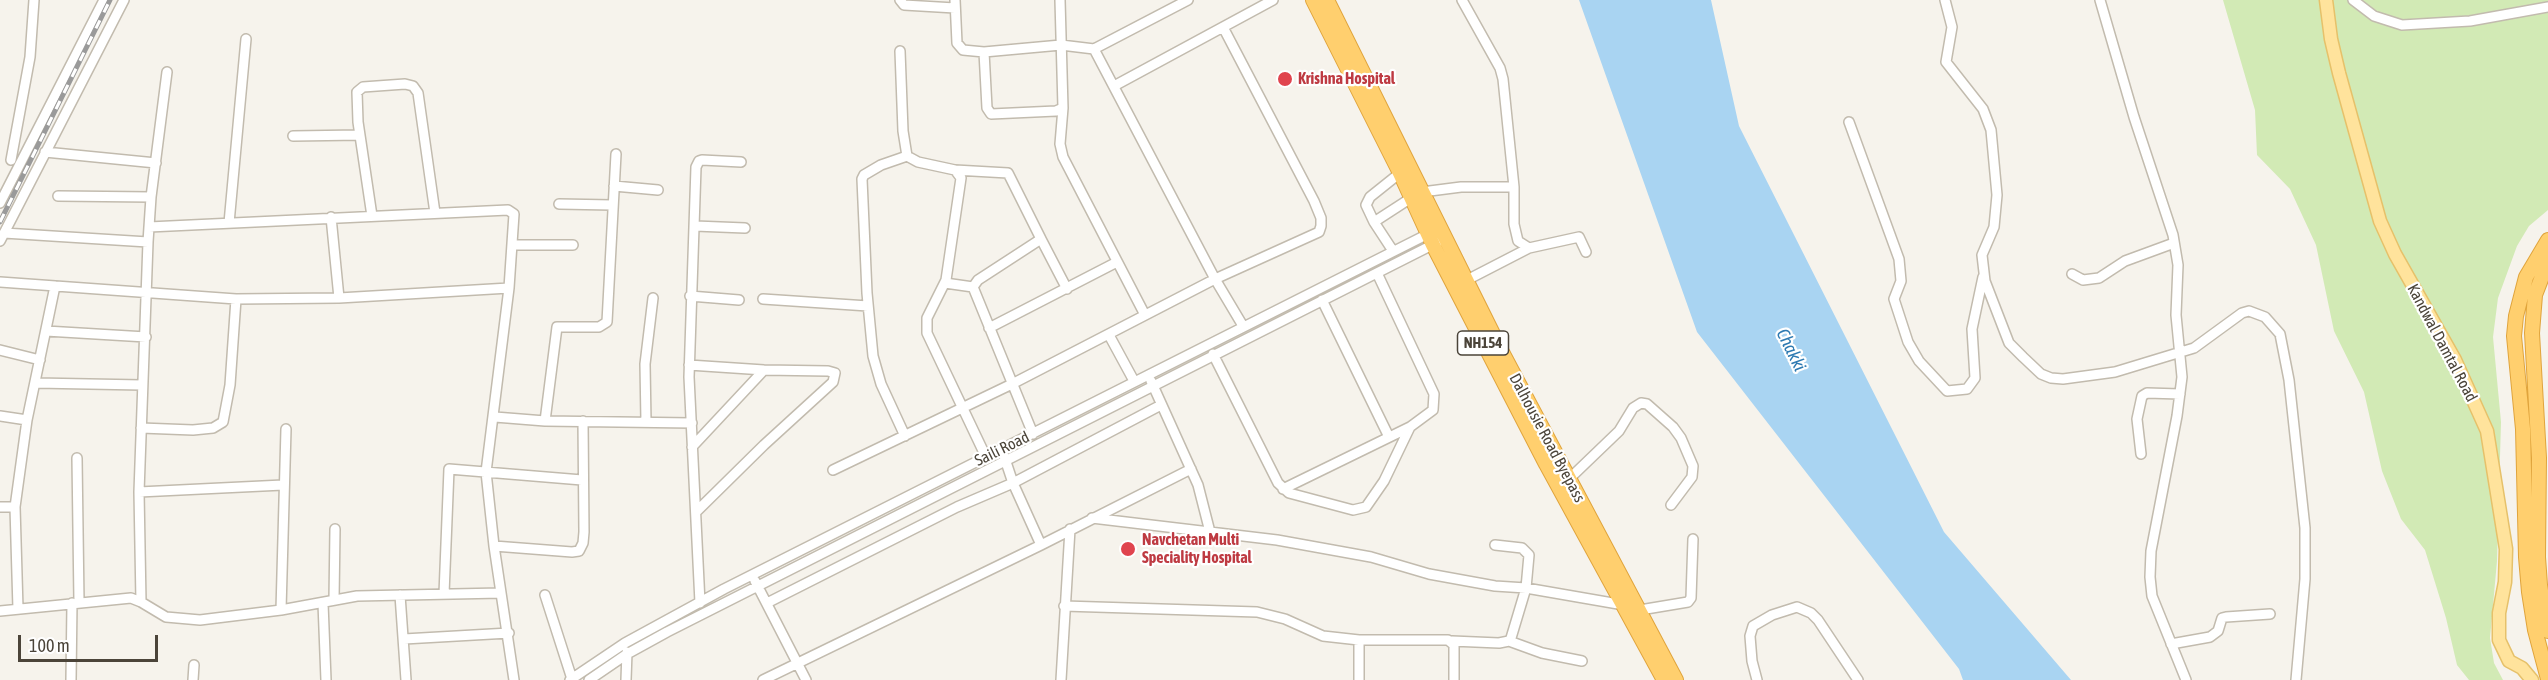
<!DOCTYPE html>
<style>
body{margin:0}
#map{position:relative;width:2548px;height:680px;overflow:hidden;background:#f6f3ec;font-family:"Asap Condensed",sans-serif}
canvas{display:block}
.scale{position:absolute;left:18px;top:635px;width:140px;height:27px;box-sizing:border-box;border:3px solid #4b4439;border-top:0;padding-left:8px;font-size:18px;line-height:21px;white-space:nowrap;color:#4b4439;-webkit-text-stroke:4px #fff;paint-order:stroke}
</style>
<div id="map">
<canvas width="2548" height="680"></canvas>
<div class="scale">100 m</div>
</div>
<script>
const ctx = document.querySelector('canvas').getContext('2d');
ctx.lineJoin = 'round';
function fill(path, color) { ctx.fillStyle = color; ctx.fill(path, 'evenodd'); }
const shape = rows => new Path2D(rows.map(r => 'M' + r).join(''));
function stroke(path, color, width, dash) { ctx.strokeStyle = color; ctx.lineWidth = width; ctx.lineCap = dash ? 'butt' : 'round'; ctx.setLineDash(dash || []); ctx.stroke(path); }
function label(font, color, halo, rows, align = 'center') {
  ctx.font = font + ' "Asap Condensed",sans-serif'; ctx.lineWidth = 4.5; ctx.setLineDash([]); ctx.textBaseline = 'middle'; ctx.strokeStyle = halo; ctx.fillStyle = color; for (const [text, x, y, turn = 0] of rows) {
    ctx.save(); ctx.translate(x, y); ctx.rotate((+turn || 0) * Math.PI / 180); ctx.textAlign = isNaN(turn) ? turn : align; if (halo) ctx.strokeText(text, 0, 0); ctx.fillText(text, 0, 0); ctx.restore();
  }
}
const green = shape([
 [2223,0,2548,0,2548,210,2529,226,2517,246,2498,298,2493,337,2501,422,2497,561,2490,638,2494,663,2503,680,2469,680,2457,665,2446,618,2425,550,2401,519,2382,471,2364,392,2334,331,2316,245,2290,189,2257,155,2255,110]
]);
const water = shape([
 [1579,0,1711,0,1739,126,1944,532,2071,680,1963,680,1959,669,1697,332]
]);
const minor = shape([
 [900,0,904,5,955,8],
 [955,0,957,43,963,50,984,52,1061,45,1094,49,1215,279,1243,326],
 [1462,0,1500,68,1503,79,1514,187,1514,224,1518,241,1529,248,1579,237,1586,252],
 [1945,0,1952,27,1946,62,1983,109,1991,130,1997,195,1994,227,1982,255,1985,281,2009,343,2023,357,2041,374,2051,378,2063,379,2115,372,2194,348,2242,313,2249,311,2265,317,2280,334,2289,380,2305,528,2305,579,2296,680],
 [2100,0,2134,117,2173,235,2178,265,2176,315,2182,377,2177,416,2151,551,2150,577,2152,596,2186,680],
 [2353,0,2374,16,2402,25,2470,21,2548,7],
 [1094,49,1188,0],
 [900,51,903,131,907,156,918,162,955,170,961,178,946,280,927,318,927,333,986,457],
 [984,52,987,108,991,114,1056,111,1063,108,1060,0],
 [1114,86,1273,0],
 [1063,108,1060,144,1063,157,1145,315],
 [1849,122,1899,259,1901,281,1894,299,1908,342,1919,361,1947,391,1967,389,1975,378,1972,329,1983,277],
 [293,136,360,135],
 [45,152,156,163],
 [11,160,30,57,34,0],
 [955,170,1008,173,1041,239],
 [614,186,658,190],
 [1422,192,1461,187,1514,187],
 [58,196,151,197],
 [0,203,104,0],
 [559,204,612,205],
 [372,216,358,122,357,92,363,87,405,84,413,86,418,93,435,213],
 [331,217,339,298,509,288],
 [1374,222,1411,198],
 [229,223,246,39],
 [695,226,745,228],
 [149,227,508,210,514,214,509,288,486,472,494,546,514,680],
 [4,233,148,242],
 [0,241,124,0],
 [512,245,573,245],
 [1393,251,1374,222,1366,205,1370,197,1400,173],
 [2072,274,2083,280,2099,278,2125,261,2174,243],
 [1465,281,1529,248],
 [0,282,236,299,339,298],
 [945,283,973,287],
 [690,296,739,300],
 [763,299,868,306],
 [1322,300,1389,437],
 [989,328,1117,262],
 [46,331,146,337],
 [1109,335,1134,381],
 [0,350,40,360],
 [1213,354,1278,483,1289,493,1353,510,1366,507,1384,481,1410,427],
 [689,365,764,370,828,371,835,373,833,382,764,445,696,512],
 [1151,381,1198,485,1210,532],
 [36,383,142,385],
 [0,416,27,420],
 [495,417,545,421,692,423],
 [545,421,557,327,599,327,607,322,616,154],
 [646,422,645,364,653,298],
 [141,428,193,430,213,428,223,422,230,385,236,299],
 [1033,434,973,287,978,280,1041,239,1067,289],
 [905,436,881,384,873,356,867,293,862,179,864,175,881,165,907,156],
 [692,447,764,370],
 [2141,454,2137,419,2142,396,2147,393,2180,394],
 [1004,456,1013,483,1041,545],
 [77,458,79,602],
 [833,470,1012,384,1215,279,1319,232,1321,226,1321,218,1314,201,1224,29],
 [1568,480,1619,431,1633,408,1641,403,1647,404,1673,427,1681,438,1693,466,1692,477,1671,505],
 [1283,489,1410,427,1433,410,1434,394,1377,273],
 [139,492,283,485],
 [0,507,15,507],
 [1092,518,1277,540,1371,557,1429,574,1495,586,1526,588,1624,605],
 [494,546,572,552,579,551,583,543,584,532,583,421],
 [755,581,806,680],
 [444,594,449,469,582,480],
 [400,595,406,680],
 [545,595,572,679],
 [334,600,335,529],
 [141,602,139,492,148,242,151,197,167,72],
 [323,603,326,680],
 [700,603,689,377,696,167,699,161,702,160,741,162],
 [767,603,957,507,1013,483,1161,405],
 [1064,606,1257,612,1285,619,1323,636,1359,640,1448,640,1454,645,1454,680],
 [18,609,15,507,27,420,55,286],
 [281,610,286,429],
 [1640,610,1688,602,1691,598,1693,539],
 [0,611,131,598,141,602,166,617,200,620,281,610,357,596,501,593],
 [404,639,509,633],
 [1359,640,1359,680],
 [1452,641,1499,643,1509,641,1511,638,1526,588,1529,555,1522,548,1495,545],
 [1509,641,1542,653,1582,661],
 [2171,644,2210,637,2218,631,2222,618,2226,617,2270,614],
 [71,680,72,603],
 [193,680,194,665],
 [570,680,625,643,724,589,1432,232],
 [589,680,627,654,667,632,1444,239],
 [626,680,627,652],
 [763,680,1041,545,1191,469],
 [1061,680,1070,529],
 [1757,680,1752,661,1750,636,1753,626,1772,615,1797,607,1811,613,1818,620,1858,680]
]);
const major = shape([
 [2326,0,2331,39,2339,73,2380,221,2395,254,2455,360,2487,431,2506,549,2505,582,2499,613,2499,640,2509,661,2522,668,2532,680]
]);
const highway = shape([
 [1313,0,1400,173,1433,245,1546,464,1664,680],
 [1327,0,1503,354,1676,680],
 [2548,240,2526,277,2516,316,2514,336,2523,429,2526,557,2529,592,2535,630,2548,679],
 [2548,261,2535,295,2532,333,2539,458,2538,557,2540,585,2548,631]
]);
const rail = shape([
 [0,222,110,0]
]);
const markers = [
 [1285,79,8,"#e0444e"],
 [1128,549,8,"#e0444e"]
];
const shields = [
 [1483,343,51]
];
const shieldNames = [
 ["NH154",1483,343]
];
const healthNames = [
 ["Krishna Hospital",1298,79],
 ["Navchetan Multi",1142,540],
 ["Speciality Hospital",1142,558]
];
const streetNames = [
 ["Kandwal Damtal Road",2442,343,62],
 ["Dalhousie Road Byepass",1547,438,62],
 ["Saili Road",1002,449,-26]
];
const waterNames = [
 ["Chakki",1791,350,64]
];
fill(green, '#d2eab5');
fill(water, '#a9d4f2');
stroke(minor, '#c2bbae', 12);
stroke(major, '#e6c16a', 15);
stroke(highway, '#e0a43c', 16);
stroke(minor, '#fff', 9);
stroke(major, '#ffe39c', 12);
stroke(highway, '#ffcf6e', 14);
stroke(rail, '#9a9a9a', 5);
stroke(rail, '#fff', 3, [9]);
for (const [x, y, r, color] of markers) { const dot = new Path2D(); dot.arc(x, y, r, 0, 2 * Math.PI); ctx.fillStyle = color; ctx.fill(dot); stroke(dot, '#fff', 2); }
for (const [x, y, w] of shields) { const box = new Path2D(); box.roundRect(x - w / 2, y - 12, w, 24, 4.5); ctx.fillStyle = '#fff'; ctx.fill(box); stroke(box, '#4b4439', 1.5); }
label('bold 15px', '#4b4439', null, shieldNames);
label('bold 16px', '#be3a42', '#fff', healthNames, 'left');
label('16px', '#4b4439', '#fff', streetNames);
label('italic 18px', '#2e7ab2', '#fff', waterNames);
</script>
